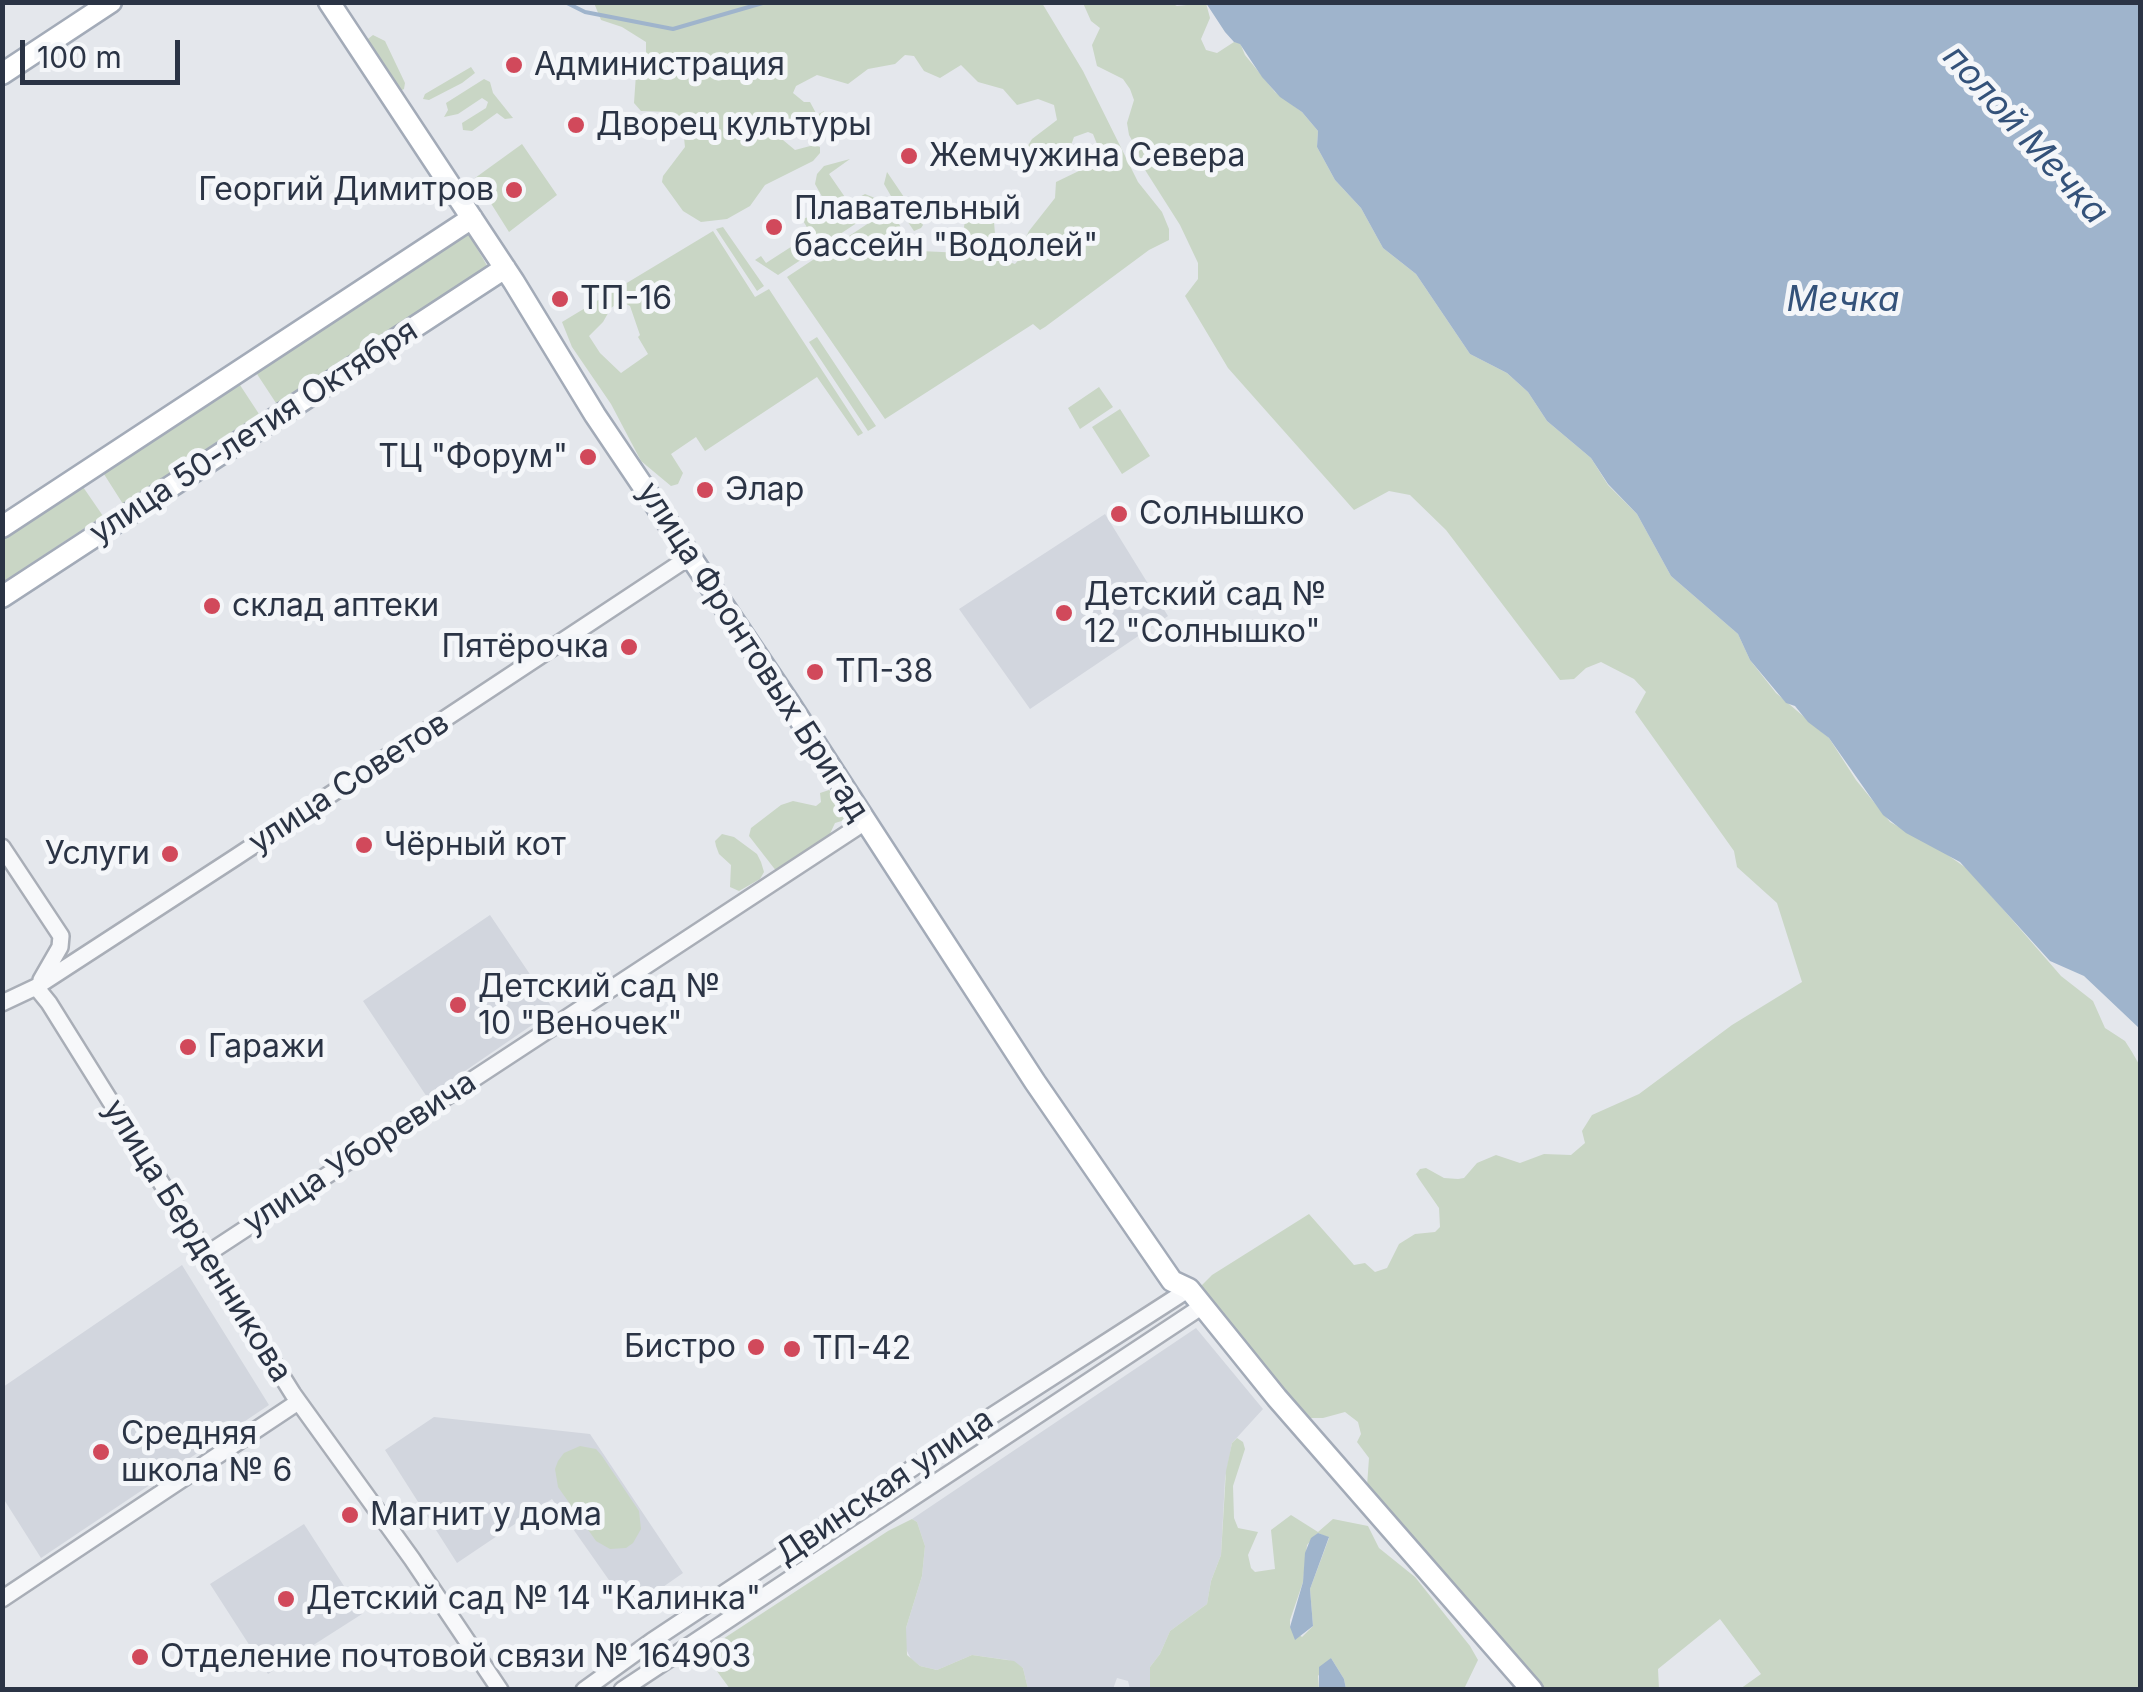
<!DOCTYPE html>
<meta charset="utf-8">
<style>
body{margin:0}
#map{position:relative;width:2143px;height:1692px;overflow:hidden;background:#e4e7ec;font-family:Inter,sans-serif}
canvas{display:block}
.frame{position:absolute;inset:0;border:5px solid #2b3445;pointer-events:none}
.scale{position:absolute;left:20px;top:40px;width:160px;height:45px;box-sizing:border-box;border:5px solid #2b3445;border-top:0;padding-left:12px;font-size:30px;line-height:35px;white-space:nowrap;color:#2b3445;-webkit-text-stroke:8px #f4f6f9;paint-order:stroke}
</style>
<div id="map">
<canvas width="2143" height="1692"></canvas>
<div class="frame"></div>
<div class="scale">100 m</div>
</div>
<script>
const ctx = document.querySelector('canvas').getContext('2d');
ctx.lineJoin = 'round';
function fill(path, color) { ctx.fillStyle = color; ctx.fill(path, 'evenodd'); }
const shape = rows => new Path2D(rows.map(r => 'M' + r).join(''));
function stroke(path, color, width, dash) { ctx.strokeStyle = color; ctx.lineWidth = width; ctx.lineCap = dash ? 'butt' : 'round'; ctx.setLineDash(dash || []); ctx.stroke(path); }
function label(font, color, halo, rows, align = 'center') {
  ctx.font = font + ' Inter,sans-serif'; ctx.lineWidth = 10; ctx.setLineDash([]); ctx.textBaseline = 'middle'; ctx.strokeStyle = halo; ctx.fillStyle = color; for (const [text, x, y, turn = 0] of rows) {
    ctx.save(); ctx.translate(x, y); ctx.rotate((+turn || 0) * Math.PI / 180); ctx.textAlign = isNaN(turn) ? turn : align; if (halo) ctx.strokeText(text, 0, 0); ctx.fillText(text, 0, 0); ctx.restore();
  }
}
const built = shape([
 [1105,514,1168,616,1030,709,959,609],
 [490,915,554,1010,427,1097,363,1001],
 [182,1265,269,1405,41,1558,3,1498,3,1387],
 [1196,1328,1263,1409,1232,1443,1225,1479,1221,1555,1211,1581,1207,1604,1170,1631,1160,1654,1150,1667,1150,1689,1130,1689,1128,1681,1117,1678,1113,1689,1028,1689,1023,1668,1008,1660,972,1655,937,1670,920,1666,911,1659,906,1649,906,1628,922,1576,925,1546,917,1522,912,1519],
 [434,1417,590,1434,683,1573,630,1610,552,1499,457,1563,385,1450],
 [304,1524,362,1614,268,1674,210,1584]
]);
const green = shape([
 [1169,2,1177,6,1206,3,1210,18,1201,39,1206,50,1217,53,1234,42,1240,43,1245,55,1275,92,1302,112,1318,131,1317,147,1335,180,1361,208,1383,248,1416,274,1470,354,1507,373,1528,392,1547,421,1591,458,1608,485,1637,514,1671,576,1738,634,1750,660,1776,693,1829,738,1856,780,1890,822,1942,851,1969,870,2061,976,2093,1001,2105,1028,2125,1041,2132,1052,2140,1066,2140,1689,1740,1689,1761,1674,1720,1619,1658,1669,1659,1689,1545,1689,1371,1507,1367,1486,1369,1458,1357,1442,1361,1434,1358,1422,1345,1412,1323,1418,1298,1418,1197,1290,1212,1275,1309,1214,1354,1265,1365,1263,1375,1272,1387,1268,1399,1244,1415,1234,1435,1232,1440,1227,1439,1208,1419,1179,1416,1174,1420,1169,1426,1168,1444,1178,1458,1179,1464,1178,1477,1163,1496,1155,1520,1163,1544,1154,1571,1155,1585,1143,1582,1131,1592,1115,1639,1094,1732,1025,1802,982,1777,903,1737,867,1734,851,1635,712,1646,692,1634,679,1601,662,1586,668,1574,679,1560,680,1446,530,1410,495,1389,491,1354,510,1228,368,1185,296,1198,279,1198,263,1180,225,1140,162,1139,153,1129,135,1127,123,1134,100,1130,89,1123,79,1097,66,1092,45,1100,28,1091,21,1083,3],
 [594,3,1042,3,1083,71,1138,182,1162,212,1169,229,1169,240,1149,250,1045,327,1040,330,1033,324,885,419,787,277,890,209,911,244,920,251,985,254,969,242,964,227,967,210,977,203,994,222,997,258,1015,264,1022,256,1023,243,1029,231,1055,198,1056,182,1085,168,1094,157,1097,144,1093,134,1088,132,1074,137,1070,148,1037,164,1028,160,1026,149,1032,139,1057,120,1054,105,1038,99,1017,105,1003,89,978,82,961,65,940,78,924,71,914,56,905,55,895,64,868,69,848,84,817,75,796,86,793,93,804,102,810,102,817,115,824,111,821,117,795,125,782,135,783,140,795,150,814,145,820,147,820,153,813,161,765,185,750,206,727,219,701,222,683,211,662,182,663,176,685,147,682,120,668,112,641,111,634,103,636,74,646,53,646,42,622,27,601,20],
 [373,35,385,41,405,83,404,89,400,91,364,42],
 [471,67,475,73,462,83,429,100,423,99,425,94],
 [484,79,490,82,493,93,513,118,505,119,497,113,472,131,463,130,462,123,486,108,488,102,482,98,458,114,444,117,448,110,446,103],
 [522,144,557,195,509,232,475,178],
 [850,159,829,174,849,203,865,194,887,203,778,275,755,260,761,256,766,263,811,234,802,219,830,211,815,184,817,174,824,166],
 [887,172,923,225,921,228,914,231,895,203,884,184],
 [723,227,764,286,757,291,716,229],
 [467,231,489,269,276,403,255,371],
 [713,231,755,297,769,289,863,433,858,436,817,377,705,451,696,437,671,454,683,473,678,484,671,486,641,461,611,404,572,347,562,322],
 [621,301,630,306,640,335,638,337,648,354,621,373,600,353,589,336,603,322,611,308],
 [817,337,876,426,868,431,809,342],
 [238,382,259,414,123,504,102,471],
 [1099,387,1113,407,1080,429,1068,408],
 [1120,409,1150,456,1122,474,1092,427],
 [81,484,103,516,3,582,3,535],
 [829,790,840,799,845,820,835,823,828,838,781,872,777,872,749,836,751,828,781,805,793,801,816,806,821,802,820,793],
 [722,834,734,837,757,854,761,862,764,872,760,879,739,891,730,887,731,865,719,854,716,846,715,841],
 [1237,1438,1243,1442,1245,1449,1233,1486,1234,1518,1238,1528,1258,1532,1248,1555,1251,1568,1255,1572,1275,1569,1271,1530,1291,1515,1318,1532,1333,1519,1368,1526,1379,1548,1415,1577,1470,1646,1478,1660,1464,1689,1346,1689,1344,1679,1331,1658,1318,1676,1319,1689,1150,1690,1150,1667,1160,1654,1170,1631,1207,1604,1211,1581,1221,1555,1226,1471,1232,1443],
 [1318,1533,1329,1538,1310,1589,1313,1626,1302,1637,1290,1627,1290,1620,1303,1582,1307,1545],
 [580,1446,596,1449,602,1456,639,1511,641,1529,633,1543,626,1548,610,1549,596,1541,558,1487,555,1469,558,1461,564,1453],
 [912,1519,917,1522,925,1546,922,1576,906,1628,907,1655,920,1666,937,1670,972,1655,1014,1661,1023,1668,1028,1689,730,1689,703,1652,888,1531]
]);
const water = shape([
 [1206,3,2140,3,2140,1029,2084,976,2050,961,1960,862,1906,833,1883,815,1829,738,1808,722,1795,706,1786,703,1750,660,1738,634,1671,576,1637,514,1608,484,1591,458,1547,421,1528,392,1507,373,1470,354,1416,274,1383,248,1361,208,1335,180,1317,147,1318,131,1302,112,1280,97,1262,77,1240,44,1234,42,1225,32],
 [1318,1533,1329,1537,1310,1589,1313,1626,1295,1640,1290,1627,1303,1582,1305,1553,1311,1538],
 [1331,1658,1344,1679,1346,1689,1319,1689,1319,1667]
]);
const stream = shape([
 [565,2,585,12,673,29,766,2]
]);
const minor = shape([
 [2,847,61,936,60,947,41,980],
 [36,987,49,1003,293,1394,412,1559,500,1690],
 [2,1003,36,987,236,857,691,556],
 [207,1254,865,822],
 [2,1599,298,1402],
 [584,1690,652,1641,976,1426,1189,1289],
 [622,1690,1201,1307]
]);
const major = shape([
 [329,2,514,282,595,415,789,703,1035,1082,1172,1281,1189,1289,1277,1398,1532,1690],
 [2,74,111,2],
 [2,527,472,218],
 [2,597,505,268]
]);
const markers = [
 [514,65,10,"#d1495b"],
 [576,125,10,"#d1495b"],
 [909,156,10,"#d1495b"],
 [514,190,10,"#d1495b"],
 [774,227,10,"#d1495b"],
 [560,299,10,"#d1495b"],
 [588,457,10,"#d1495b"],
 [705,490,10,"#d1495b"],
 [1119,514,10,"#d1495b"],
 [212,606,10,"#d1495b"],
 [1064,613,10,"#d1495b"],
 [629,647,10,"#d1495b"],
 [815,672,10,"#d1495b"],
 [364,845,10,"#d1495b"],
 [170,854,10,"#d1495b"],
 [458,1005,10,"#d1495b"],
 [188,1047,10,"#d1495b"],
 [756,1347,10,"#d1495b"],
 [792,1349,10,"#d1495b"],
 [101,1452,10,"#d1495b"],
 [350,1515,10,"#d1495b"],
 [286,1599,10,"#d1495b"],
 [140,1657,10,"#d1495b"]
];
const poiNames = [
 ["Администрация",534,65],
 ["Дворец культуры",596,125],
 ["Жемчужина Севера",929,156],
 ["Георгий Димитров",494,190,"right"],
 ["Плавательный",794,209],
 ["бассейн \"Водолей\"",794,246],
 ["ТП-16",580,299],
 ["ТЦ \"Форум\"",568,457,"right"],
 ["Элар",725,490],
 ["Солнышко",1139,514],
 ["Детский сад №",1084,595],
 ["12 \"Солнышко\"",1084,632],
 ["склад аптеки",232,606],
 ["Пятёрочка",609,647,"right"],
 ["ТП-38",835,672],
 ["Чёрный кот",384,845],
 ["Услуги",150,854,"right"],
 ["Детский сад №",478,987],
 ["10 \"Веночек\"",478,1024],
 ["Гаражи",208,1047],
 ["Бистро",736,1347,"right"],
 ["ТП-42",812,1349],
 ["Средняя",121,1434],
 ["школа № 6",121,1471],
 ["Магнит у дома",370,1515],
 ["Детский сад № 14 \"Калинка\"",306,1599],
 ["Отделение почтовой связи № 164903",160,1657]
];
const streetNames = [
 ["улица 50-летия Октября",254,432,-33],
 ["улица Фронтовых Бригад",753,652,57],
 ["улица Советов",349,783,-33],
 ["улица Уборевича",360,1153,-33],
 ["улица Берденникова",197,1241,58],
 ["Двинская улица",885,1487,-34]
];
const waterNames = [
 ["полой Мечка",2025,135,48],
 ["Мечка",1843,300]
];
fill(built, '#d2d6de');
fill(green, '#c9d6c5');
fill(water, '#9fb4cc');
stroke(stream, '#9fb4cc', 4);
stroke(minor, '#a9aeb7', 20);
stroke(major, '#a3abb8', 25);
stroke(minor, '#f7f8fa', 15);
stroke(major, '#fff', 20);
for (const [x, y, r, color] of markers) { const dot = new Path2D(); dot.arc(x, y, r, 0, 2 * Math.PI); ctx.fillStyle = color; ctx.fill(dot); stroke(dot, '#f4f6f9', 4); }
label('32px', '#2b3445', '#f4f6f9', poiNames, 'left');
label('32px', '#2b3445', '#f4f6f9', streetNames);
label('italic 35px', '#34527a', '#f4f6f9', waterNames);
</script>
